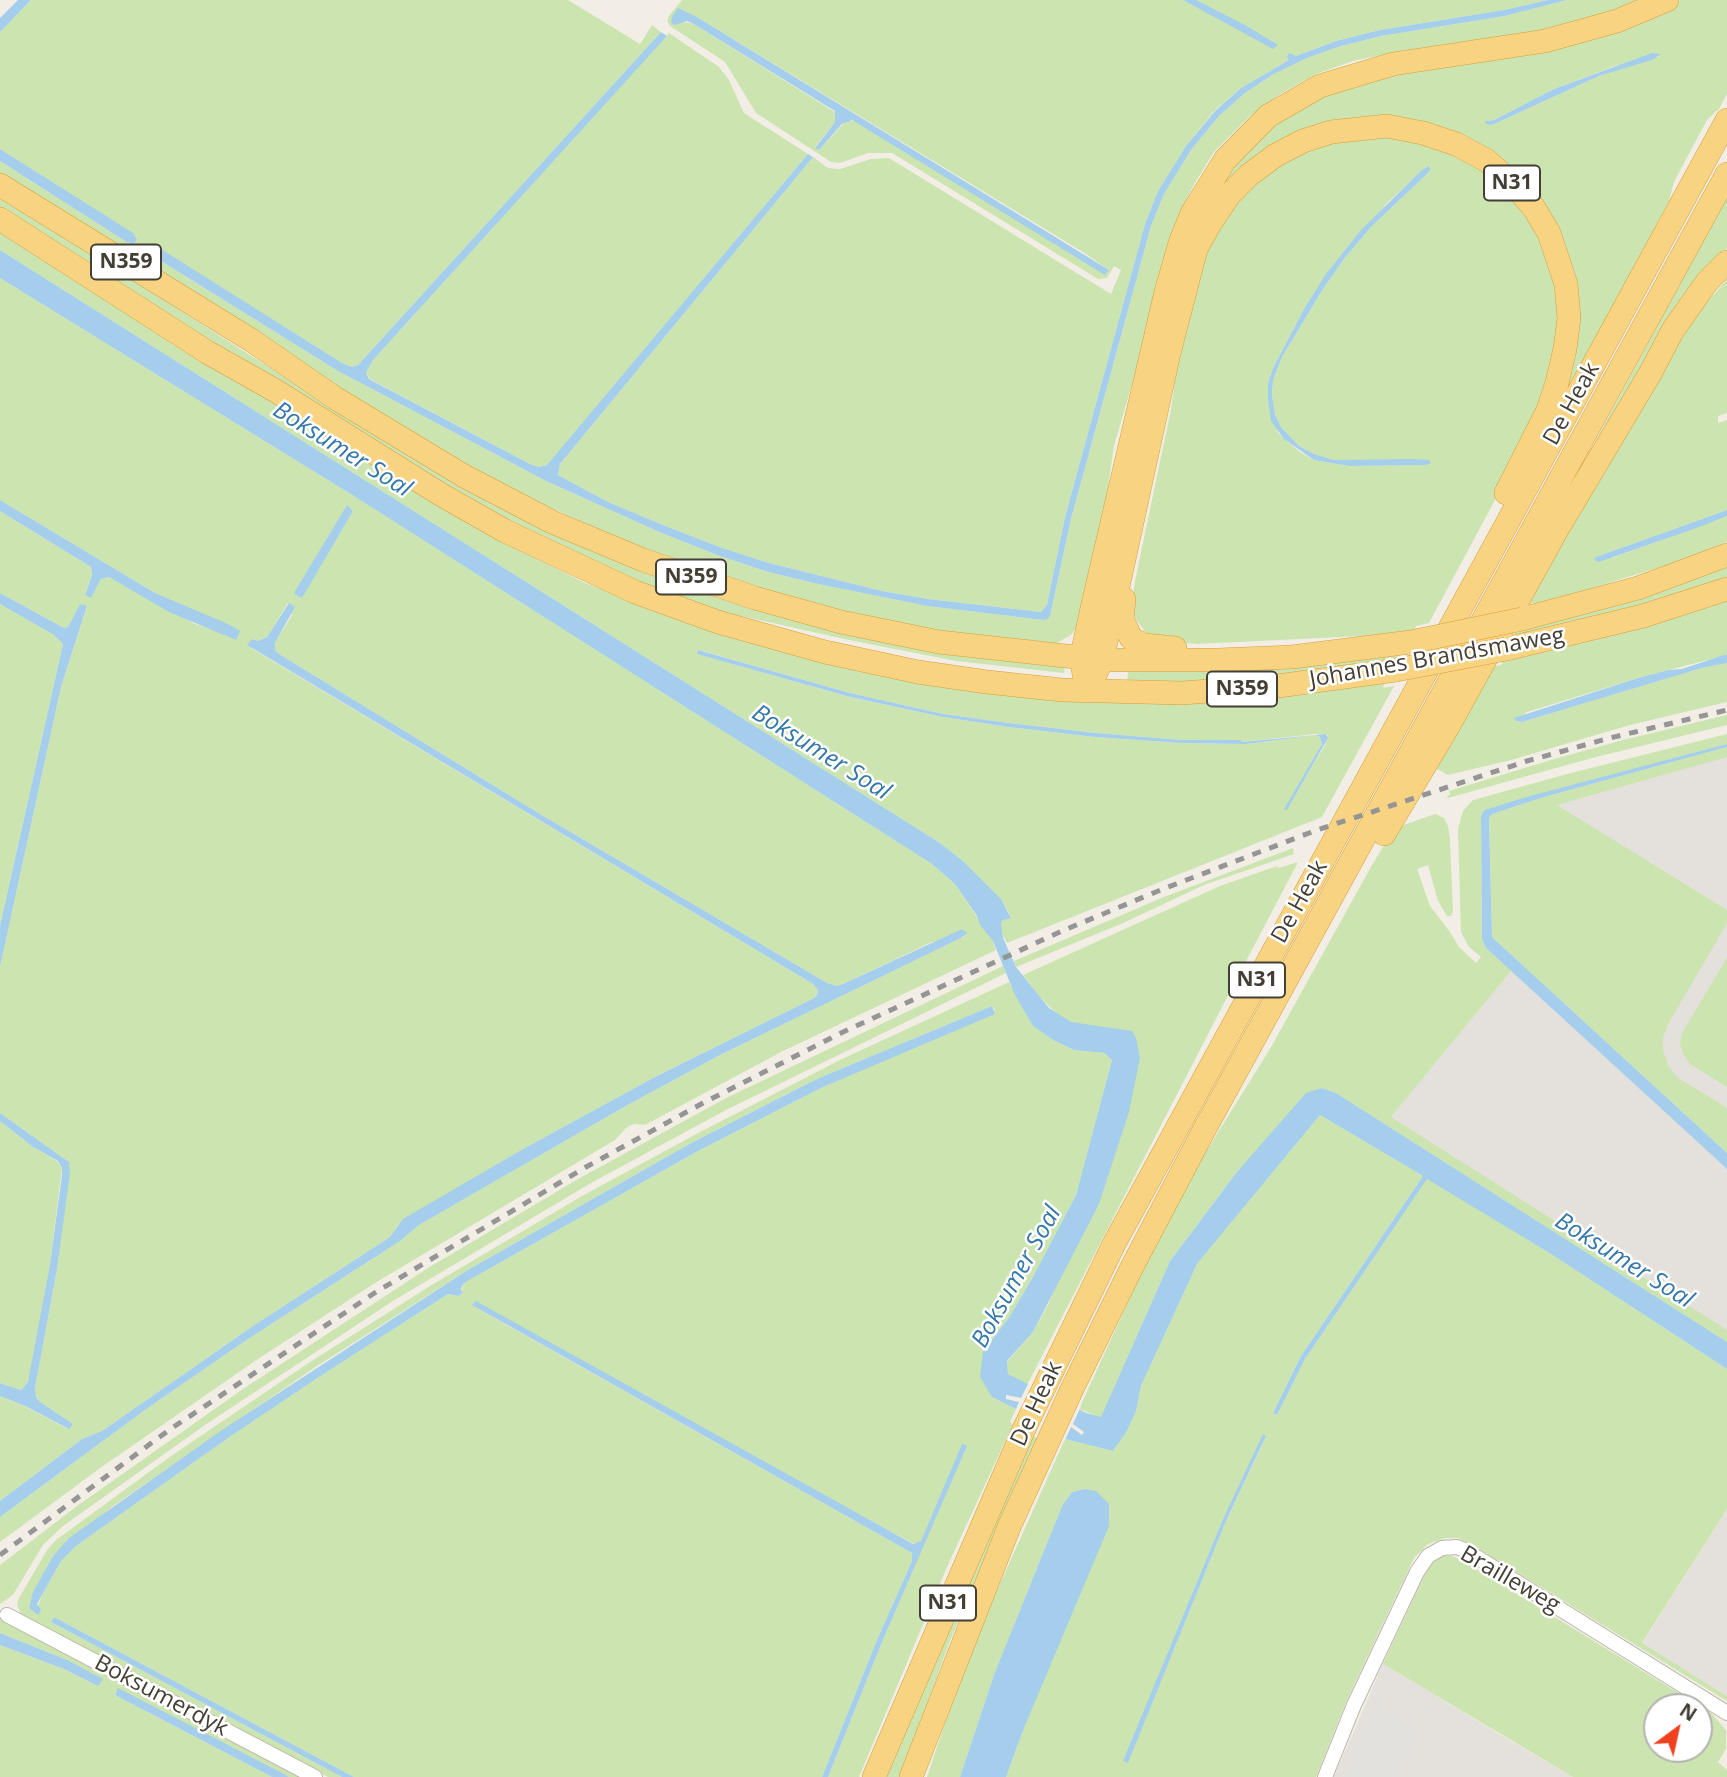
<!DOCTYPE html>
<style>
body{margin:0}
#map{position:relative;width:1727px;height:1777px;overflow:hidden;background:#f2eee6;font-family:"Open Sans",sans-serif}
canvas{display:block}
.north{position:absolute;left:1643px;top:1693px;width:70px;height:70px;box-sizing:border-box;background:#fff;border:2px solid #b4b2ae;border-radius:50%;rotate:33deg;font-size:19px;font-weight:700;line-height:28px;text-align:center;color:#443f35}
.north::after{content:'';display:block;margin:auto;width:24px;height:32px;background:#ef411f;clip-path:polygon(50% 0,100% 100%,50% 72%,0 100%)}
</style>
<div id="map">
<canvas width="1727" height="1777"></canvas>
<div class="north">N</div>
</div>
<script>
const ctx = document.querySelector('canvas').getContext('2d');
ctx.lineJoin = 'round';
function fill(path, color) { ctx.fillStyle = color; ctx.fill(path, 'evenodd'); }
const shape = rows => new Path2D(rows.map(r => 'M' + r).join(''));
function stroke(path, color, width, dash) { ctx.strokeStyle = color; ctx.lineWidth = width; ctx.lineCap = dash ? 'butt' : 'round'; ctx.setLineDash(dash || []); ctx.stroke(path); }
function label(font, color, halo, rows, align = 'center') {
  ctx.font = font + ' "Open Sans",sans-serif'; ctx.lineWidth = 5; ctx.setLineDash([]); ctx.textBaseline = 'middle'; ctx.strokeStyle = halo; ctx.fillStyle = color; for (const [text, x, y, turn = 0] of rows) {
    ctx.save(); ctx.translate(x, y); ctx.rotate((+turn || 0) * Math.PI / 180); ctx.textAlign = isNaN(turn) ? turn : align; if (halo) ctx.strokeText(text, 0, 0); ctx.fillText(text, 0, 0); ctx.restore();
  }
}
const industrial = shape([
 [1727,747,1727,1153,1489,816],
 [1511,971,1727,1169,1727,1342,1385,1124],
 [1727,1509,1727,1696,1642,1644],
 [1383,1664,1509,1740,1573,1777,1334,1777]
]);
const green = shape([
 [31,0,568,0,640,44,652,25,661,32,358,365,351,367,342,363,153,245,148,245,145,251,338,371,546,481,659,532,720,556,768,572,818,584,927,606,1043,620,1050,616,1071,519,1151,226,1164,194,1191,150,1219,116,1245,93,1272,75,1307,58,1338,47,1381,36,1505,16,1567,0,1653,0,1553,32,1408,55,1406,50,1353,61,1316,74,1280,94,1250,116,1214,152,1193,186,1173,228,1159,275,1144,343,1114,446,1105,507,1080,623,1071,635,1055,644,938,631,876,620,736,583,636,546,511,490,448,455,0,179,0,161,125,241,137,237,0,149,0,32],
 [682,0,1183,0,1242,31,1196,0,1548,0,1504,10,1380,30,1336,41,1296,56,1287,56,1289,60,1241,88,1214,111,1186,146,1158,191,1145,224,1065,517,1047,605,1041,612,928,599,882,591,769,563,722,548,663,525,608,502,558,475,560,464,813,157,828,168,840,169,871,159,889,158,1111,294,1121,270,1114,266,1107,278,1098,279,892,153,868,153,840,163,831,162,756,113,725,62,670,26,667,21,669,16],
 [697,17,1086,254,1109,270,1106,274,858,122,847,120,819,150,815,147,835,122,835,112,692,23,681,22],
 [1681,0,1727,0,1727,94,1719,109,1707,120,1674,182,1669,201,1560,404,1575,319,1517,176,1357,120,1219,197,1194,223,1256,135,1329,89,1665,9],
 [1660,56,1599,76,1492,125,1488,120,1494,120,1554,89,1615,66],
 [669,33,719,67,729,80,744,113,808,154,553,459,547,465,539,467,530,464,370,379,366,373,373,360],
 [1403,136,1462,155,1512,193,1550,250,1563,317,1531,433,1429,623,1416,626,1414,631,1362,636,1197,644,1159,640,1147,634,1135,618,1132,605,1135,581,1171,409,1185,311,1194,279,1222,218,1266,172,1321,141],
 [1426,167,1429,172,1371,227,1344,259,1323,289,1282,357,1273,380,1272,395,1275,415,1281,427,1299,446,1314,454,1334,460,1429,460,1426,465,1349,466,1314,460,1300,452,1278,433,1268,383,1273,368,1304,309,1386,204],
 [0,191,76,236,156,295,292,382,637,567,1065,666,1064,673,956,661,849,640,705,608,655,590,509,522,203,342,0,212],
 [1727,197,1727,248,1712,262,1576,477],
 [0,225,525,553,585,583,715,633,986,692,1385,682,1383,688,1394,686,1322,817,1007,943,1000,931,1001,924,1003,920,1011,917,1001,899,963,861,940,843,0,250],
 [699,650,850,693,943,714,1009,723,1096,733,1182,740,1241,740,1241,742,1316,734,1328,735,1325,745,1286,810,1322,744,1320,737,1316,735,1246,744,1181,743,1095,737,1009,727,943,717,849,697,698,654],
 [0,278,357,498,932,864,955,884,993,941,996,950,781,1052,645,1125,634,1124,627,1127,615,1140,375,1283,258,1359,103,1466,0,1542,0,1517,15,1506,145,1410,242,1343,400,1241,419,1225,624,1107,720,1055,965,936,932,942,843,984,837,986,827,983,540,814,279,654,275,650,275,643,292,615,288,603,267,637,258,641,252,639,251,648,813,984,818,990,817,995,814,998,655,1077,523,1149,399,1224,390,1237,253,1326,102,1431,82,1439,0,1501,0,1396,24,1406,68,1429,73,1424,40,1402,36,1397,35,1388,57,1269,69,1162,0,1113,0,967,61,687,87,607,80,604,68,627,64,628,0,593,0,511,91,567,92,575,85,594,91,598,101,579,109,577,195,624,215,630,190,609,155,593,0,500],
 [346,507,353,511,301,598,295,593],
 [1727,280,1727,413,1718,416,1718,423,1727,420,1727,510,1596,557,1612,558,1727,516,1727,542,1687,559,1533,606,1534,603,1522,605,1692,319],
 [1727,564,1727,579,1667,599,1512,638,1516,630],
 [1727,598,1727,655,1638,678,1527,712,1516,721,1522,722,1702,668,1727,663,1727,702,1630,725,1511,760,1448,775,1434,767,1488,667,1501,665,1503,661],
 [0,604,54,635,63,644,0,926],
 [1406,652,1401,660,1218,683,1127,684,1128,670],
 [1727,715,1727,725,1592,758,1448,798,1447,796,1450,795,1449,791,1551,760,1623,740],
 [1727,734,1727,744,1484,810,1481,816,1482,939,1486,948,1511,971,1391,1117,1727,1330,1727,1342,1336,1093,1322,1088,1236,1173,1170,1261,1101,1418,1079,1409,1152,1250,1197,1166,1270,1049,1372,865,1395,828,1435,814,1444,818,1448,826,1450,839,1453,912,1451,916,1447,916,1438,901,1428,865,1417,869,1430,906,1450,932,1459,947,1476,963,1481,957,1469,947,1461,932,1458,829,1463,811,1473,800,1567,774],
 [1727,747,1727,757,1557,805,1727,910,1727,923,1667,1026,1663,1038,1663,1050,1668,1065,1677,1077,1727,1108,1727,1153,1492,937,1489,818,1492,814,1544,797],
 [1293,848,1294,854,1204,885,1121,924,1016,967,1014,961,1164,897],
 [1298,862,1221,1009,1027,1385,1008,1374,1007,1362,1033,1332,1049,1303,1140,1058,1060,1017,1039,996,1023,975,1220,886,1277,866,1279,868],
 [1727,958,1727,1087,1690,1064,1683,1054,1680,1044,1682,1033],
 [1003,966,1006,973,726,1110,591,1183,393,1301,205,1425,63,1526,43,1545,13,1595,0,1604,0,1565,77,1506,243,1389,428,1268,578,1179,726,1098],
 [1009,982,1033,1026,1053,1040,1074,1050,1104,1053,1112,1060,1076,1195,1034,1275,1010,1316,983,1352,992,1397,1016,1409,1010,1422,1013,1424,947,1567,859,1777,828,1777,882,1642,966,1446,962,1445,921,1542,914,1544,473,1306,912,1553,912,1561,877,1640,822,1777,354,1777,54,1617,51,1622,342,1777,328,1777,21,1615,17,1604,19,1598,47,1550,56,1540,171,1456,310,1362,430,1286,582,1196,700,1132,842,1059],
 [992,1006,995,1010,823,1087,698,1151,471,1279,463,1284,462,1293,458,1296,448,1294,319,1377,228,1438,76,1546,61,1561,42,1595,37,1608,29,1608,34,1592,53,1556,113,1506,314,1368,466,1271,693,1142,819,1078],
 [1320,1115,1423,1176,1301,1356,1273,1413,1277,1415,1305,1359,1427,1178,1551,1254,1727,1369,1727,1509,1642,1643,1727,1696,1727,1701,1469,1543,1458,1538,1446,1538,1428,1544,1414,1558,1346,1702,1316,1777,1006,1777,1024,1728,1085,1489,1072,1492,1062,1506,995,1672,960,1777,927,1777,968,1655,1065,1439,1113,1451,1127,1431,1136,1411,1141,1386,1197,1264],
 [1266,1437,1226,1521,1128,1762,1124,1761,1223,1519],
 [0,1121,33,1147,57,1161,62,1168,50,1264,34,1355,28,1382,21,1390,0,1383],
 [1033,1436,1037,1438,950,1641,900,1777,885,1777],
 [1442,1556,1452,1556,1462,1560,1711,1713,1726,1730,1726,1749,1718,1762,1727,1770,1727,1777,1573,1777,1383,1664,1424,1576,1432,1563],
 [1657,1707,1699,1707,1699,1749,1657,1749],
 [0,1620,14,1626,304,1777,289,1777,118,1689,115,1695,272,1777,0,1777,0,1645,64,1669,98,1686,67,1660,0,1633]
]);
const parking = shape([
 [1376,1706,1420,1730,1394,1777,1344,1777,1355,1756,1351,1753]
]);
const water = shape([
 [18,0,31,0,0,32,0,18],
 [1183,0,1196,0,1245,25,1278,45,1273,49],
 [1548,0,1567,0,1505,16,1381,36,1338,47,1307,58,1272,75,1245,93,1219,116,1191,150,1164,194,1151,226,1071,519,1050,616,1048,619,1043,620,927,606,818,584,768,572,720,556,659,532,546,481,338,371,145,251,148,245,153,244,342,363,351,367,358,365,661,32,667,36,373,360,366,373,369,379,530,464,539,467,547,465,808,154,813,157,560,464,558,475,608,502,663,525,722,548,769,563,882,591,928,599,1041,612,1047,605,1065,517,1145,224,1158,191,1186,146,1215,111,1241,88,1289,60,1287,57,1289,53,1296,56,1336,41,1380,30,1504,10],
 [678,8,697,17,1109,270,1105,275,852,120,842,124,819,150,815,148,835,122,835,111,692,23,687,21,675,25,671,23,672,17],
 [1652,53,1661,54,1652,60,1599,76,1492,125,1486,124,1485,121,1494,120,1554,89],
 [0,149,133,233,137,239,136,241,133,244,125,241,0,161],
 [1428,166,1430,169,1429,172,1371,227,1344,259,1323,289,1282,357,1273,380,1272,395,1275,415,1281,427,1299,446,1314,454,1334,460,1411,459,1429,460,1431,463,1426,465,1349,466,1314,460,1284,439,1271,421,1268,399,1268,383,1273,368,1304,309,1326,274,1361,230,1422,170],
 [0,250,940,843,963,861,1001,899,1011,918,1003,920,1001,924,1003,938,1016,967,1049,1008,1071,1022,1132,1031,1136,1038,1140,1058,1129,1112,1099,1204,1033,1332,1007,1361,1008,1374,1086,1413,1101,1417,1170,1261,1236,1173,1306,1093,1322,1088,1336,1093,1727,1342,1727,1369,1551,1254,1427,1179,1305,1359,1277,1415,1273,1413,1301,1356,1423,1176,1320,1115,1197,1264,1141,1386,1136,1411,1127,1431,1113,1451,1065,1439,1071,1427,1020,1402,1016,1409,992,1397,980,1377,983,1352,1010,1316,1034,1275,1076,1195,1112,1060,1104,1053,1074,1050,1053,1040,1033,1026,1015,995,993,941,980,925,977,916,955,884,932,864,357,498,0,278],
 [0,500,155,593,228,624,240,631,238,636,236,640,169,612,109,577,101,579,91,598,85,595,92,575,91,567,0,511],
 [347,505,353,511,302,598,298,596,294,593],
 [1727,510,1727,516,1702,526,1599,562,1594,560,1596,557],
 [0,593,64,628,68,627,80,604,87,606,61,687,0,967,0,926,63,644,54,635,0,604],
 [289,603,295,607,275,643,275,650,279,654,540,814,827,983,837,986,843,984,962,929,967,933,961,938,720,1055,624,1107,419,1225,400,1241,242,1343,145,1410,0,1517,0,1501,82,1439,102,1431,253,1326,390,1237,403,1219,523,1149,655,1077,814,998,817,995,818,990,813,984,247,645,252,639,258,641,267,637],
 [698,650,850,693,943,714,1009,723,1096,733,1182,740,1241,740,1242,742,1326,734,1328,738,1287,810,1284,809,1322,744,1320,737,1316,735,1246,744,1181,743,1095,737,1009,727,943,717,850,697,697,654],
 [1724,655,1727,655,1727,663,1702,668,1522,722,1516,721,1514,718,1638,678,1669,670,1682,669],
 [1727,744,1727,747,1544,797,1492,814,1489,818,1492,937,1727,1153,1727,1169,1486,948,1482,939,1481,816,1484,810,1530,796],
 [992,1006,995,1014,823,1087,698,1151,471,1279,463,1284,461,1289,463,1293,458,1296,448,1294,319,1377,228,1438,76,1546,61,1561,42,1595,37,1604,41,1610,38,1615,29,1608,33,1592,53,1556,69,1538,222,1430,466,1271,693,1142,819,1078],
 [0,1113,69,1162,70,1173,57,1269,35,1388,36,1397,40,1402,73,1424,69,1429,25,1406,0,1396,0,1383,21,1390,28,1382,50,1264,62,1175,62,1168,58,1161,33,1147,0,1121],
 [476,1301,913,1544,921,1541,962,1444,967,1446,882,1642,828,1777,822,1777,877,1640,912,1561,912,1553,472,1305],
 [1263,1434,1266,1436,1226,1521,1128,1763,1123,1761,1223,1519],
 [1085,1489,1096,1491,1109,1504,1109,1526,1024,1728,1006,1777,960,1777,995,1672,1062,1506,1072,1492],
 [54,1617,354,1777,342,1777,51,1622],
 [0,1633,67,1660,103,1679,98,1686,64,1669,0,1645],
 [118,1688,286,1775,289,1777,272,1777,115,1695]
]);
const pier = shape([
 [1029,1382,1081,1406,1073,1424,1084,1432,1082,1435,1071,1427,1064,1442,1060,1423,1027,1407,1022,1406,1019,1411,1015,1412,1019,1402,1006,1399,1006,1395,1021,1398]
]);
const minor = shape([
 [7,1615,315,1777],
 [1325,1777,1354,1705,1417,1572,1428,1556,1442,1548,1457,1547,1467,1551,1727,1713]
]);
const trunk = shape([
 [0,185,251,340,335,398,464,476,552,522,643,560,755,598,841,622,939,642,1102,660,1218,660,1292,657,1411,642],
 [0,219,207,352,276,391,440,494,505,531,635,592,718,622,825,652,918,672,987,682,1062,690,1182,693,1278,686,1396,670],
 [1124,599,1122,619,1131,638,1144,645,1175,648],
 [1522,619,1638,588,1727,555],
 [1506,649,1643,616,1727,589],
 [1096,673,1102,660,1169,353,1196,249,1211,222,1230,194,1249,175,1276,155,1303,141,1331,132,1387,126,1423,133,1456,144,1486,160,1510,181,1534,208,1549,233,1566,284,1569,318,1565,349,1557,383,1548,410,1506,493],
 [1084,674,1081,659,1093,604,1166,292,1180,243,1192,213,1225,160,1268,116,1320,86,1393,64,1545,41,1617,21,1667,0],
 [1384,834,1449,725,1558,528,1651,372,1673,330,1707,282,1727,262],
 [874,1777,1024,1429,1115,1242,1727,120],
 [911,1777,1009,1527,1072,1389,1132,1267,1202,1134,1727,174]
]);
const rail = shape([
 [0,1555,169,1430,376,1292,586,1167,703,1103,841,1033,1062,931,1163,889,1317,830,1527,761,1610,738,1727,710]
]);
const trunkBridge = shape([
 [1411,642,1522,619],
 [1396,670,1506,649]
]);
const shields = [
 [1512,183,56],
 [126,262,70],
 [691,577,70],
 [1242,689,70],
 [1257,980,56],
 [948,1603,56]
];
const shieldNames = [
 ["N31",1512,183],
 ["N359",126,262],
 ["N359",691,577],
 ["N359",1242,689],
 ["N31",1257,980],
 ["N31",948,1603]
];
const streetNames = [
 ["De Heak",1572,404,-61],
 ["Johannes Brandsmaweg",1437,658,-10],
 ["De Heak",1300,902,-61],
 ["De Heak",1037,1404,-65],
 ["Brailleweg",1510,1580,30],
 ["Boksumerdyk",161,1696,28]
];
const waterNames = [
 ["Boksumer Soal",342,450,32],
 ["Boksumer Soal",821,753,32],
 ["Boksumer Soal",1624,1261,32],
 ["Boksumer Soal",1017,1277,-61]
];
fill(industrial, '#e4e0db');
fill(green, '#cce5b0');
fill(parking, '#e3e1de');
fill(water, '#a4ceec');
fill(pier, '#f2eee6');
stroke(minor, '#bdb6a9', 16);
stroke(trunk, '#d59f3c', 24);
stroke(minor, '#fff', 14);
stroke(trunk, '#f8d482', 23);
stroke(rail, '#959595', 5, [9, 9]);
stroke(trunkBridge, '#d59f3c', 24, []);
stroke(trunkBridge, '#f8d482', 23);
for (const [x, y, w] of shields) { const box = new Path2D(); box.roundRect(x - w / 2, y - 17.5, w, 35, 5); ctx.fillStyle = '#fff'; ctx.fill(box); stroke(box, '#443f35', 2); }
label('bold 21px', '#443f35', null, shieldNames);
label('23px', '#443f35', '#fff', streetNames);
label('italic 24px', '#3477ab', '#fff', waterNames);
</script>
